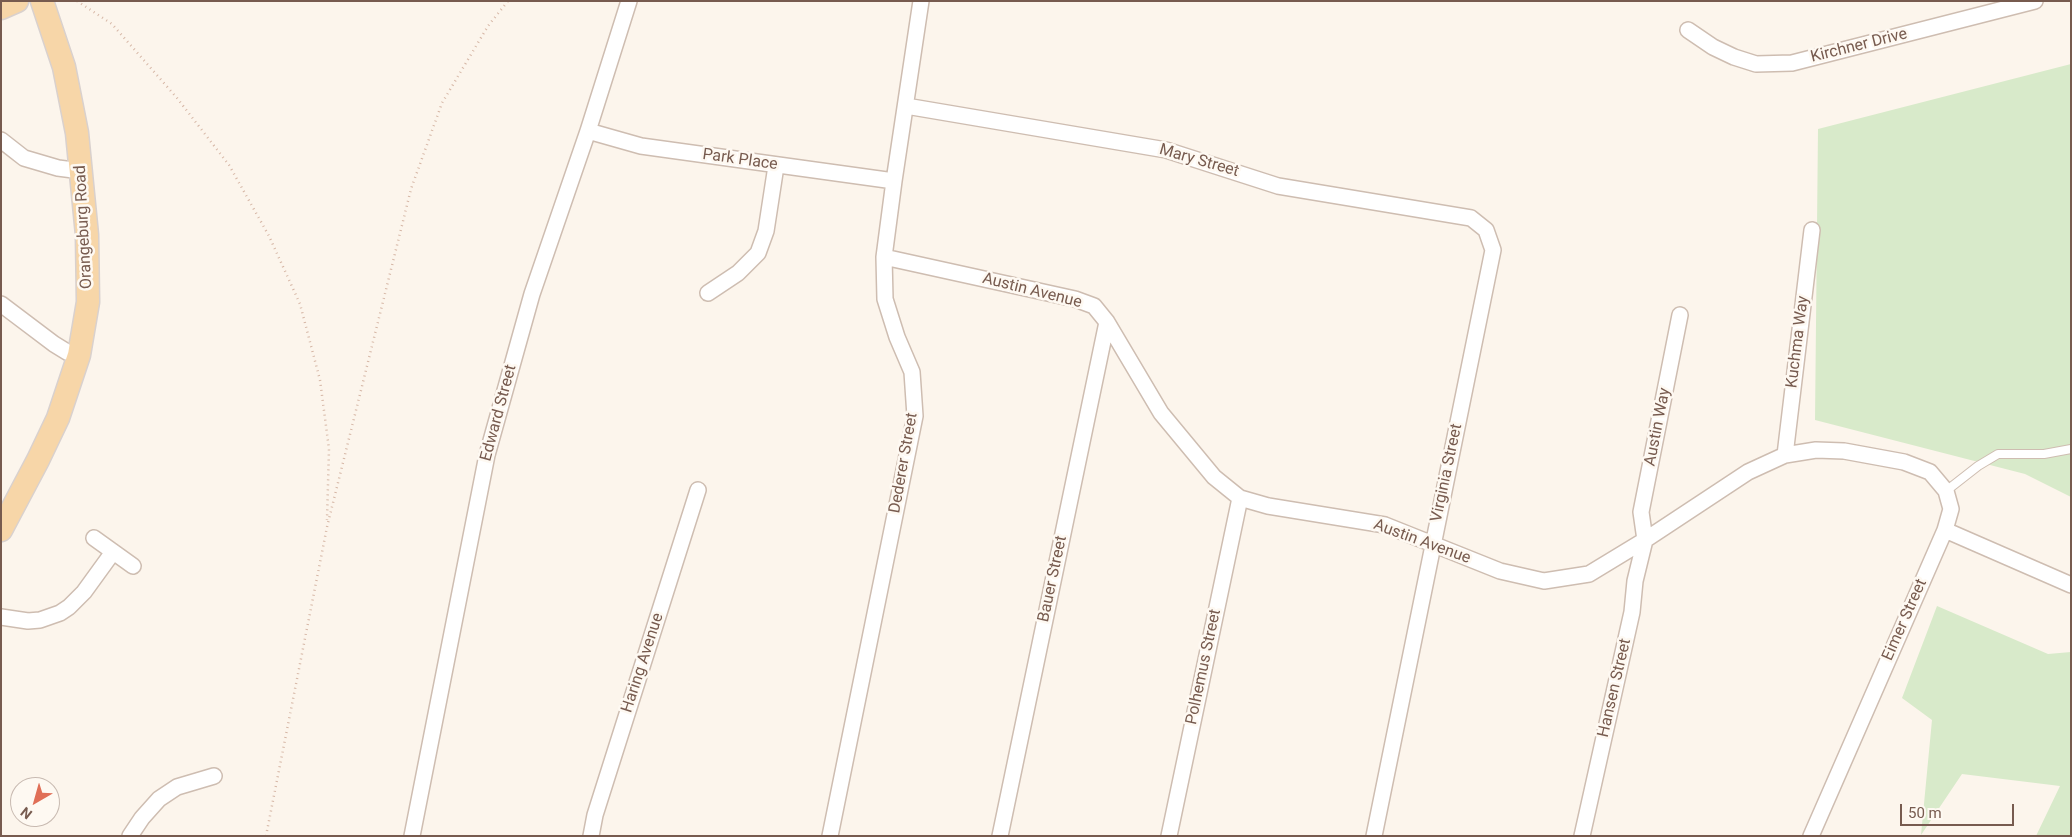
<!DOCTYPE html>
<style>
body{margin:0}
#map{position:relative;width:2072px;height:837px;overflow:hidden;background:#fcf5ec;font-family:Roboto,sans-serif}
canvas{display:block}
.frame{position:absolute;inset:0;border:2px solid #775b4f;pointer-events:none}
.north{position:absolute;left:10px;top:777px;width:50px;height:50px;box-sizing:border-box;background:#fef9f2;border:1px solid #c8bab1;border-radius:50%;rotate:218deg;font-size:14px;font-weight:700;line-height:20px;text-align:center;color:#775b4f}
.north::after{content:'';display:block;margin:auto;width:18px;height:22px;background:#e06f57;clip-path:polygon(50% 0,100% 100%,50% 72%,0 100%)}
.scale{position:absolute;left:1900px;top:804px;width:114px;height:22px;box-sizing:border-box;border:2px solid #775b4f;border-top:0;padding-left:6px;font-size:15px;line-height:18px;white-space:nowrap;color:#775b4f;-webkit-text-stroke:4px #fef9f2;paint-order:stroke}
</style>
<div id="map">
<canvas width="2072" height="837"></canvas>
<div class="frame"></div>
<div class="north">N</div>
<div class="scale">50 m</div>
</div>
<script>
const ctx = document.querySelector('canvas').getContext('2d');
ctx.lineJoin = 'round';
function fill(path, color) { ctx.fillStyle = color; ctx.fill(path, 'evenodd'); }
const shape = rows => new Path2D(rows.map(r => 'M' + r).join(''));
function stroke(path, color, width, dash) { ctx.strokeStyle = color; ctx.lineWidth = width; ctx.lineCap = dash ? 'butt' : 'round'; ctx.setLineDash(dash || []); ctx.stroke(path); }
function label(font, color, halo, rows, align = 'center') {
  ctx.font = font + ' Roboto,sans-serif'; ctx.lineWidth = 5; ctx.setLineDash([]); ctx.textBaseline = 'middle'; ctx.strokeStyle = halo; ctx.fillStyle = color; for (const [text, x, y, turn = 0] of rows) {
    ctx.save(); ctx.translate(x, y); ctx.rotate((+turn || 0) * Math.PI / 180); ctx.textAlign = isNaN(turn) ? turn : align; if (halo) ctx.strokeText(text, 0, 0); ctx.fillText(text, 0, 0); ctx.restore();
  }
}
const green = shape([
 [2071,64,2071,497,2025,474,1815,420,1818,129],
 [1937,606,2048,654,2071,652,2071,836,2036,836,2060,786,1962,774,1921,835,1932,720,1902,698]
]);
const path = shape([
 [77,1,112,24,177,98,229,165,269,236,300,304,320,380,329,449,327,520],
 [266,836,327,527,411,189,442,103,488,26,508,1]
]);
const lane = shape([
 [1946,491,1978,466,1998,454,2044,454,2071,449]
]);
const street = shape([
 [1688,30,1713,47,1734,57,1756,64,1792,63,2035,1],
 [906,106,1166,150,1278,186,1471,218,1486,230,1493,250,1374,836],
 [588,131,641,146,894,181],
 [1,140,24,158,58,168,81,171],
 [884,257,1075,299,1094,306,1107,322,1161,413,1214,477,1240,498,1268,506,1385,525,1500,571,1544,581,1589,574,1645,540,1748,472,1785,455,1816,450,1844,451,1904,462,1930,472,1946,491,1951,509,1945,530,1811,836],
 [708,293,738,273,758,253,766,231,776,166],
 [1,304,54,344,67,352,79,355],
 [1785,455,1812,230],
 [1945,530,2071,585],
 [94,538,133,566],
 [1,617,28,621,40,620,60,613,69,607,84,592,113,552],
 [130,836,142,818,159,799,177,787,214,776],
 [412,836,487,455,532,294,588,131,629,1],
 [591,836,595,815,698,490],
 [830,836,915,416,912,372,897,337,885,299,884,257,894,181,921,1],
 [1000,836,1107,322],
 [1169,836,1240,498],
 [1582,836,1632,612,1635,581,1645,540,1641,512,1680,315]
]);
const primary = shape([
 [1,8,17,1],
 [1,530,38,460,58,418,79,355,88,302,87,235,77,133,64,67,42,1]
]);
const streetNames = [
 ["Kirchner Drive",1859,46,-14],
 ["Park Place",740,160,8],
 ["Mary Street",1199,161,16],
 ["Orangeburg Road",84,227,-93],
 ["Austin Avenue",1032,291,14],
 ["Kuchma Way",1798,342,-83],
 ["Edward Street",499,413,-75],
 ["Austin Way",1658,427,-79],
 ["Dederer Street",904,463,-80],
 ["Virginia Street",1447,473,-78],
 ["Austin Avenue",1422,542,20],
 ["Bauer Street",1053,579,-78],
 ["Eimer Street",1905,620,-66],
 ["Haring Avenue",643,663,-72],
 ["Polhemus Street",1204,667,-78],
 ["Hansen Street",1615,688,-77]
];
fill(green, '#d8eaca');
stroke(lane, '#cebdb1', 10);
stroke(street, '#cebdb1', 18);
stroke(primary, '#d9d1ce', 25);
stroke(path, '#d6b7a6', 2.5, [1, 4]);
stroke(lane, '#fff', 8);
stroke(street, '#fff', 15);
stroke(primary, '#f7d6a8', 22);
label('16px', '#775b4f', '#fef9f2', streetNames);
</script>
